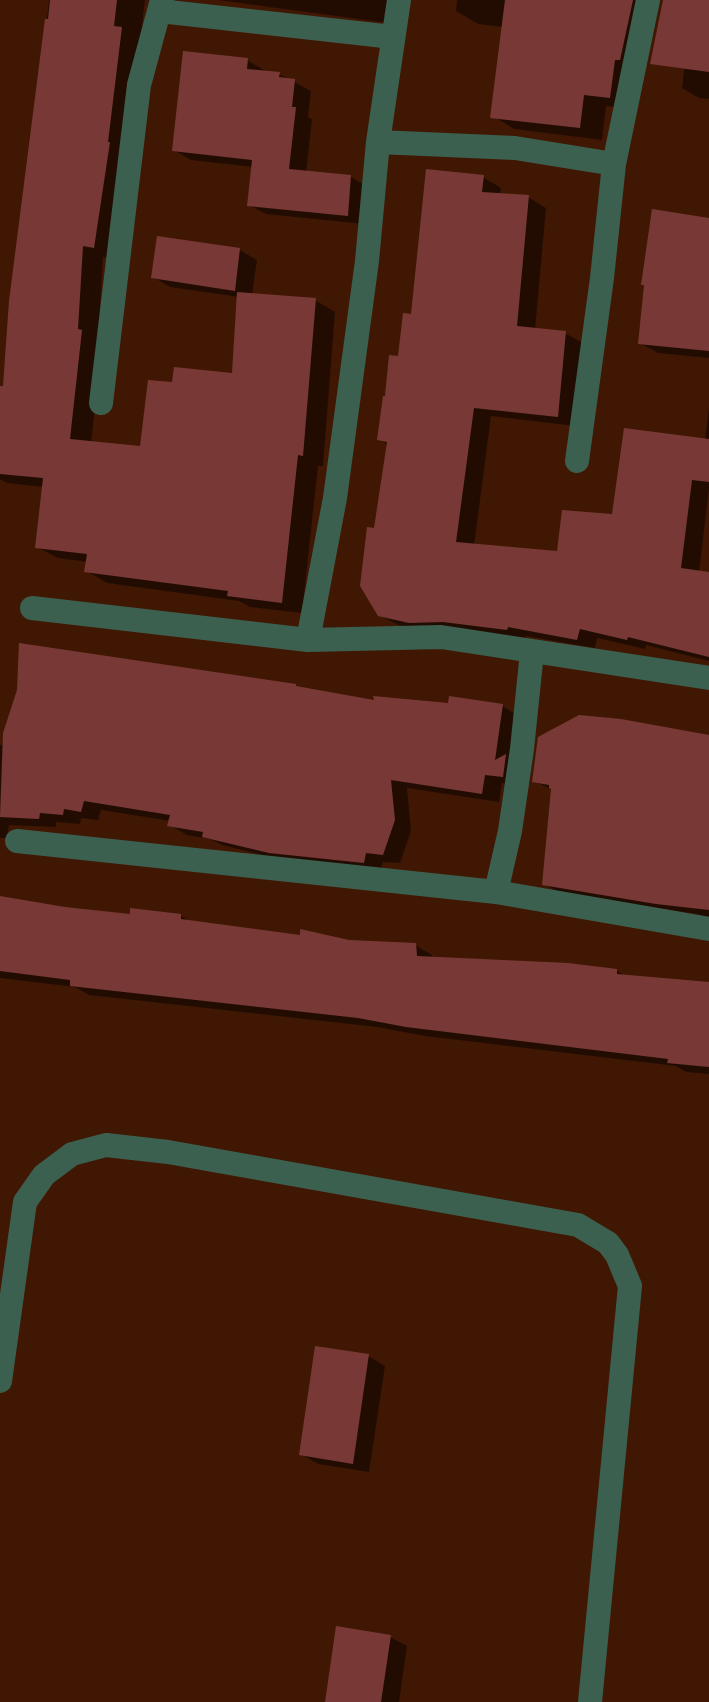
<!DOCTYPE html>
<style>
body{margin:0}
canvas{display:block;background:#401703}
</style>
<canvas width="709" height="1702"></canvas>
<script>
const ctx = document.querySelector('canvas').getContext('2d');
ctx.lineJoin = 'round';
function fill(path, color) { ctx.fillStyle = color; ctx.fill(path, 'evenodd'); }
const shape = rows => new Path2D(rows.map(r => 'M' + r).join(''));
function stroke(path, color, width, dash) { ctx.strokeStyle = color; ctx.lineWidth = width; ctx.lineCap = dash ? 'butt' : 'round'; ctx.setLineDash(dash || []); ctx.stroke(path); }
const shadow = shape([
 [49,0,145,0,115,258,103,257,98,341,102,343,91,444,142,449,174,384,234,375,239,297,170,287,153,277,159,239,240,250,257,260,252,295,315,300,335,312,323,466,318,466,302,613,250,607,239,601,107,583,87,571,88,562,58,558,37,547,44,487,7,483,0,479,0,388,5,388],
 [218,0,390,0,388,23],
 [457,0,638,0,631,109,606,106,602,140,514,129,493,116,503,27,478,24,456,11],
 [692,0,709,0,709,99,699,98,682,88],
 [247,60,264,70,264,73,279,74,311,91,308,117,312,119,306,173,351,177,368,187,364,224,266,214,249,205,253,167,191,160,174,150],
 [483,177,501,188,500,195,528,197,546,208,535,330,565,333,583,343,575,426,491,416,474,546,559,553,613,516,705,440,709,407,709,488,699,572,709,574,709,661,646,645,645,649,597,638,595,648,526,636,524,639,428,632,398,625,380,615,376,530,388,445,379,439,413,316],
 [709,219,709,358,658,353,640,343],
 [376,703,502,706,519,716,519,786,502,783,499,802,407,788,411,831,400,863,383,862,380,871,287,861,222,845,210,839,187,835,170,825,171,821,101,810,98,820,81,818,80,824,56,822,56,827,9,825,7,838,0,838,0,745],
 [709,744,709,919,697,914,560,893,544,884,553,790,534,781],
 [0,896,64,909,132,916,181,916,191,922,349,942,415,945,432,955,433,959,617,971,628,977,709,984,709,1074,686,1072,676,1066,425,1036,377,1027,89,995,75,987,0,978],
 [368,1356,385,1366,369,1472,318,1464,301,1454],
 [390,1637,407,1646,399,1702,327,1702]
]);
const building = shape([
 [50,0,117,0,114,26,122,27,108,142,110,142,94,248,83,246,78,329,82,330,70,439,140,446,148,380,172,382,174,367,232,373,237,292,316,298,303,456,298,455,282,603,227,596,228,591,84,572,87,554,35,548,43,478,0,474,0,386,3,386,9,301,45,19,48,19],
 [505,0,633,0,620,60,615,60,610,98,584,95,580,128,490,118],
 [663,0,709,0,709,72,650,64],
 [183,51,248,58,247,69,280,72,279,77,295,79,292,107,296,107,289,169,351,175,348,216,247,206,252,160,172,151],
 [426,169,484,175,482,192,529,195,517,326,566,331,558,417,474,408,456,542,557,551,562,510,612,514,624,428,709,439,709,482,692,480,681,568,709,572,709,657,628,637,627,640,580,629,577,640,508,627,507,630,443,622,409,623,378,616,360,586,367,527,374,528,387,442,377,440,383,396,385,396,389,355,398,356,403,313,411,314],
 [652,209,709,218,709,351,638,344,644,285,641,285],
 [157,236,240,248,235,291,151,278],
 [19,643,296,684,296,686,374,700,373,696,448,703,449,696,503,704,495,760,506,754,503,777,485,775,482,794,391,780,395,820,383,855,366,853,364,863,269,853,202,837,203,832,167,826,170,815,84,801,81,812,64,809,63,815,40,813,39,819,0,817,3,733,17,690],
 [579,715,621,719,709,735,709,910,656,904,542,885,551,789,549,788,549,785,532,782,538,737],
 [0,896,65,907,130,914,130,908,181,914,181,919,300,935,300,929,349,940,416,943,417,956,568,963,617,969,617,974,709,982,709,1067,667,1063,668,1059,406,1027,358,1018,70,986,70,980,0,971],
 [315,1346,369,1354,353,1464,299,1455],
 [336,1626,391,1635,381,1702,325,1702]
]);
const minor = shape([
 [160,11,393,37],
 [378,142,515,148,614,164],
 [101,403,139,85,162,0],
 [577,461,602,278,614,164,648,0],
 [32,608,308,640,441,637,709,678],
 [308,640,335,498,367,261,378,142,399,0],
 [17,841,496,892,709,929],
 [496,892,510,831,522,749,532,652],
 [0,1381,25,1202,44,1175,72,1154,106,1145,168,1152,578,1225,608,1243,617,1255,630,1286,590,1702]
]);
fill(shadow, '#0007');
fill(building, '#783936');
stroke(minor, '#3b6050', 24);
</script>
